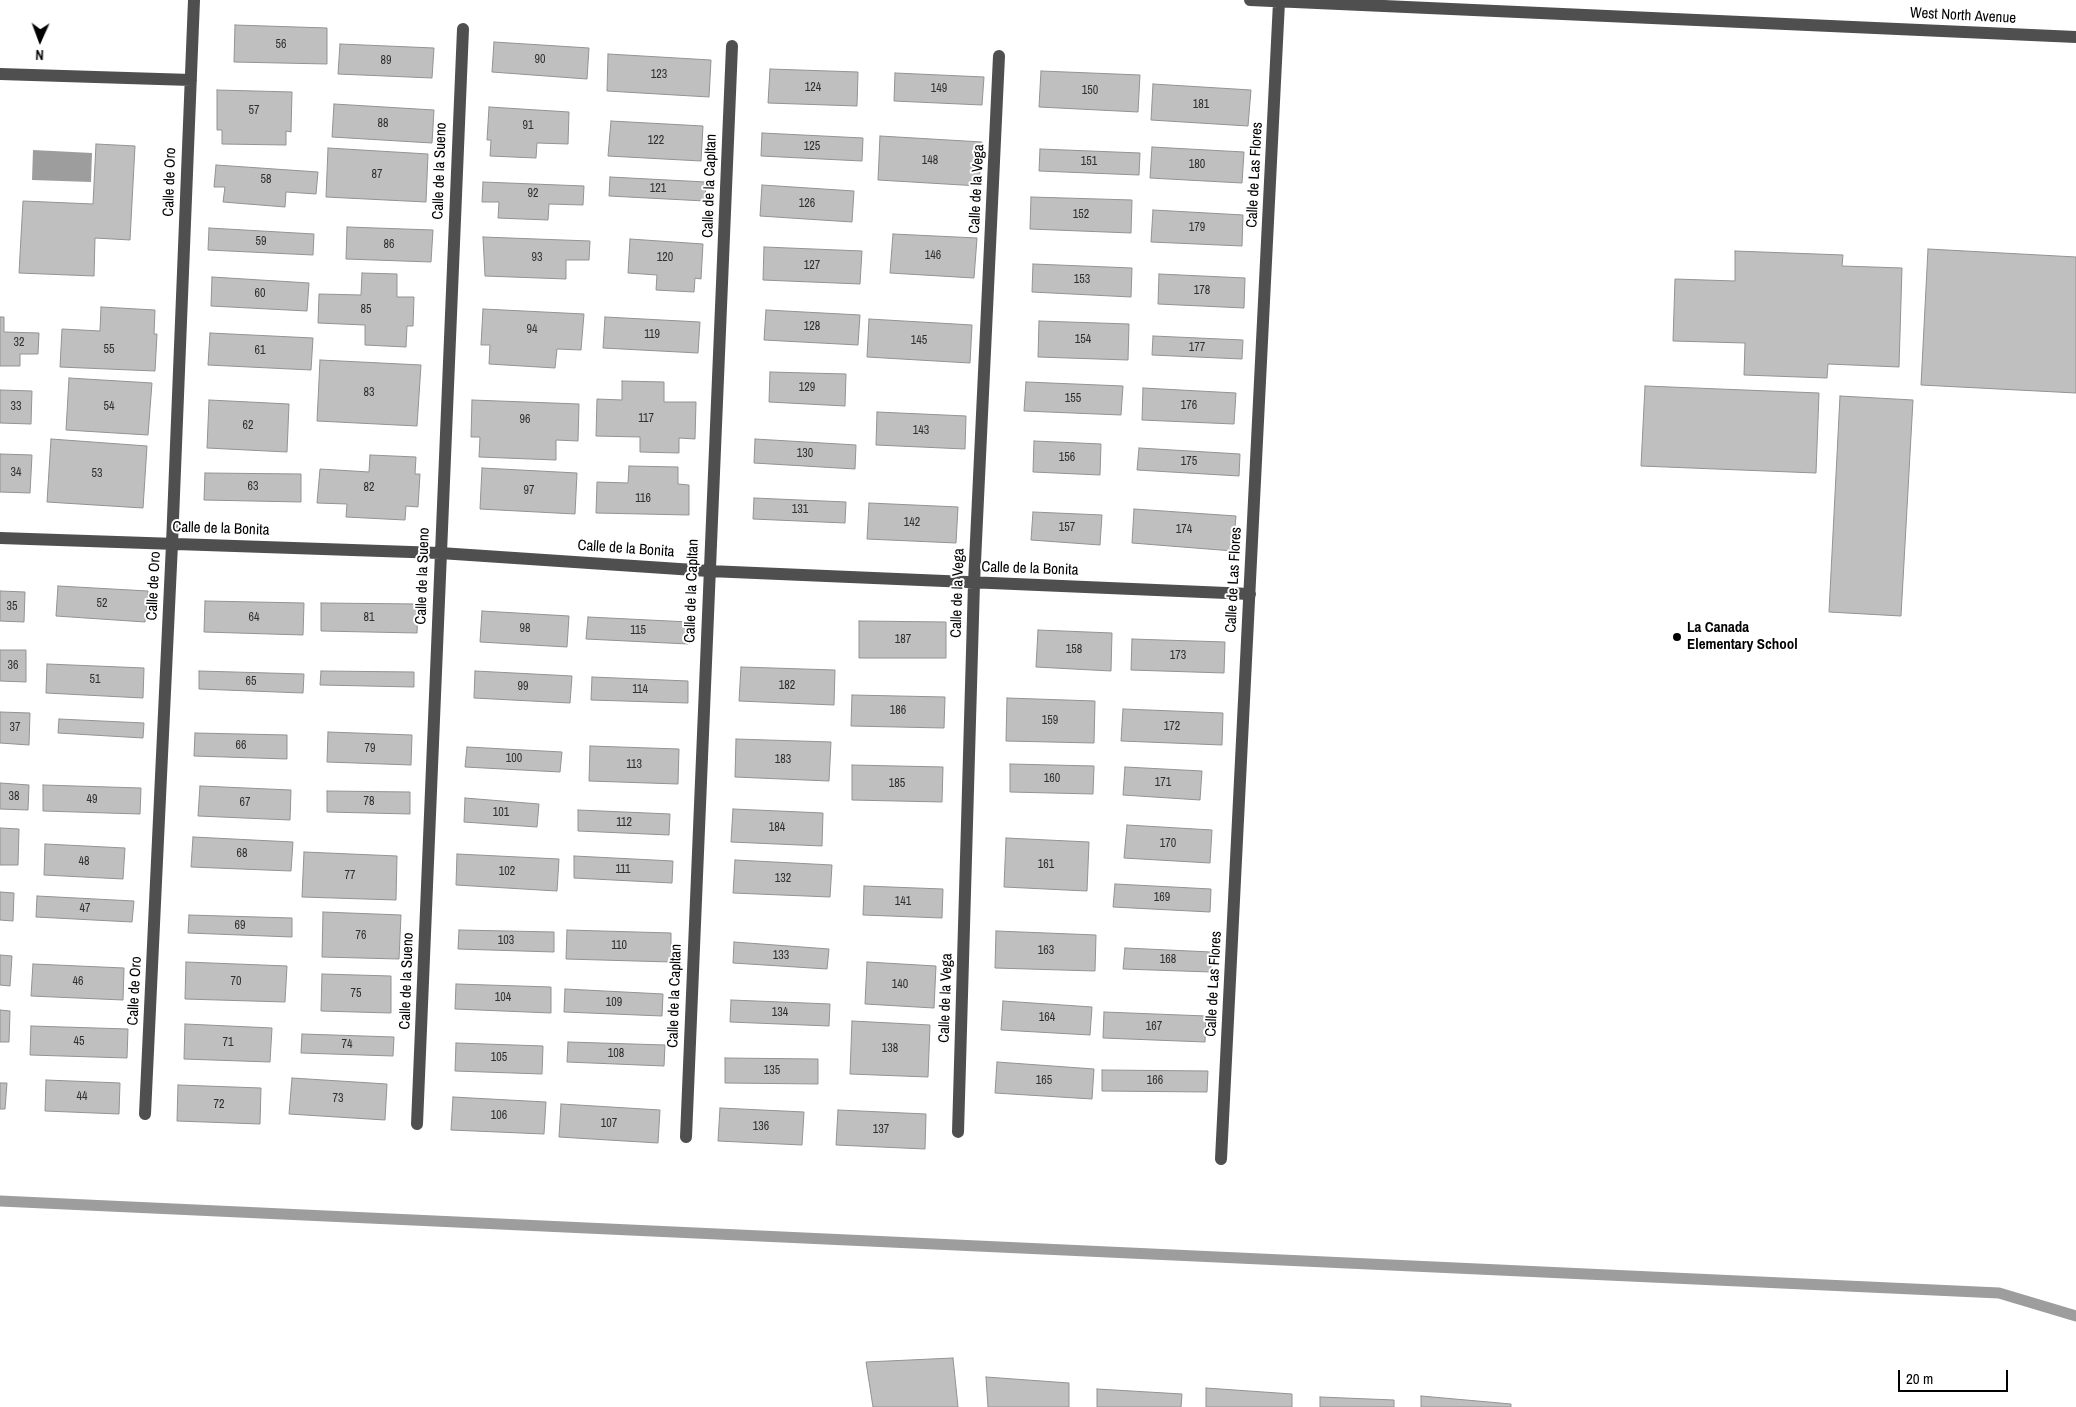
<!DOCTYPE html>
<style>
body{margin:0}
#map{position:relative;width:2076px;height:1407px;overflow:hidden;background:#fff;font-family:"Archivo Narrow",sans-serif}
canvas{display:block}
.north{position:absolute;left:15px;top:15px;width:50px;height:50px;-webkit-text-stroke:4px #fff;paint-order:stroke;rotate:182deg;font-size:14px;font-weight:700;line-height:20px;text-align:center;color:#000}
.north::after{content:'';display:block;margin:auto;width:18px;height:22px;background:#000;clip-path:polygon(50% 0,100% 100%,50% 72%,0 100%)}
.scale{position:absolute;left:1898px;top:1370px;width:110px;height:22px;box-sizing:border-box;border:2px solid #000;border-top:0;padding-left:6px;font-size:15px;line-height:18px;white-space:nowrap;color:#000;-webkit-text-stroke:4px #fff;paint-order:stroke}
</style>
<div id="map">
<canvas width="2076" height="1407"></canvas>
<div class="north">N</div>
<div class="scale">20 m</div>
</div>
<script>
const ctx = document.querySelector('canvas').getContext('2d');
ctx.lineJoin = 'round';
function fill(path, color) { ctx.fillStyle = color; ctx.fill(path, 'evenodd'); }
const shape = rows => new Path2D(rows.map(r => 'M' + r).join(''));
function stroke(path, color, width, dash) { ctx.strokeStyle = color; ctx.lineWidth = width; ctx.lineCap = dash ? 'butt' : 'round'; ctx.setLineDash(dash || []); ctx.stroke(path); }
function label(font, color, halo, rows, align = 'center') {
  ctx.font = font + ' "Archivo Narrow",sans-serif'; ctx.lineWidth = 4; ctx.setLineDash([]); ctx.textBaseline = 'middle'; ctx.strokeStyle = halo; ctx.fillStyle = color; for (const [text, x, y, turn = 0] of rows) {
    ctx.save(); ctx.translate(x, y); ctx.rotate((+turn || 0) * Math.PI / 180); ctx.textAlign = isNaN(turn) ? turn : align; if (halo) ctx.strokeText(text, 0, 0); ctx.fillText(text, 0, 0); ctx.restore();
  }
}
const water = shape([
 [33,150,92,153,91,182,32,180]
]);
const stream = shape([
 [0,1201,1999,1293,2076,1316]
]);
const building = shape([
 [235,25,327,28,327,64,234,62,235,25],
 [494,42,589,48,587,79,492,72,494,42],
 [340,44,434,48,432,78,338,74,340,44],
 [608,54,711,60,709,97,607,91,608,54],
 [770,69,858,72,857,106,768,103,770,69],
 [1041,71,1140,75,1138,112,1039,107,1041,71],
 [895,73,984,77,982,105,894,101,895,73],
 [1153,84,1251,90,1248,126,1151,120,1153,84],
 [217,90,292,92,291,132,286,131,286,145,222,144,222,130,217,130,217,90],
 [334,104,434,110,432,143,332,137,334,104],
 [489,107,569,112,568,144,537,143,536,158,490,156,491,140,487,140,489,107],
 [611,121,703,126,701,161,608,156,611,121],
 [762,133,863,138,862,161,761,156,762,133],
 [880,136,982,142,979,186,878,180,880,136],
 [96,144,135,146,130,240,95,238,94,276,19,273,23,201,93,204,96,144],
 [1152,147,1244,152,1242,183,1150,178,1152,147],
 [328,148,428,154,426,202,326,197,328,148],
 [1040,149,1140,153,1139,175,1039,171,1040,149],
 [216,165,318,172,316,194,286,192,285,207,223,202,225,187,214,187,216,165],
 [610,177,706,182,705,201,609,196,610,177],
 [483,182,584,186,583,205,549,204,548,220,498,218,499,202,482,202,483,182],
 [762,185,854,191,852,222,760,216,762,185],
 [1031,197,1132,200,1131,233,1030,229,1031,197],
 [1153,210,1243,215,1242,246,1151,242,1153,210],
 [347,227,433,230,431,262,346,259,347,227],
 [209,228,314,234,313,255,208,250,209,228],
 [893,234,977,238,974,278,890,273,893,234],
 [483,237,590,241,589,260,566,260,566,279,485,276,483,237],
 [630,239,703,244,701,279,695,278,694,292,656,290,657,275,628,273,630,239],
 [764,247,862,251,860,284,763,280,764,247],
 [1928,249,2076,257,2076,393,1921,385,1928,249],
 [1735,251,1843,255,1842,266,1902,268,1899,367,1828,364,1827,378,1744,375,1745,343,1673,341,1675,279,1735,281,1735,251],
 [1033,264,1132,268,1131,297,1032,292,1033,264],
 [362,273,397,274,397,297,414,297,413,326,407,326,406,347,365,345,365,325,318,323,319,294,361,295,362,273],
 [1159,274,1245,278,1244,308,1158,304,1159,274],
 [212,277,309,283,307,311,211,306,212,277],
 [101,307,155,310,154,334,157,334,155,371,60,367,62,329,100,331,101,307],
 [483,309,584,314,581,350,557,349,555,368,489,364,490,345,481,345,483,309],
 [766,310,860,315,858,345,764,340,766,310],
 [0,317,4,317,4,332,39,333,38,354,20,354,20,366,0,366,0,317],
 [605,317,700,322,698,353,603,348,605,317],
 [869,319,972,325,970,363,867,357,869,319],
 [1039,321,1129,324,1128,360,1038,357,1039,321],
 [210,333,313,338,311,370,208,365,210,333],
 [1153,336,1243,340,1242,359,1152,355,1153,336],
 [320,360,421,365,417,426,317,421,320,360],
 [770,372,846,374,845,406,769,402,770,372],
 [69,378,152,383,148,435,66,430,69,378],
 [622,381,664,382,664,402,696,402,695,439,679,438,679,453,640,452,640,437,596,436,597,399,622,400,622,381],
 [1026,382,1123,386,1121,415,1024,411,1026,382],
 [1645,386,1819,393,1816,473,1641,466,1645,386],
 [1143,388,1236,393,1234,424,1142,420,1143,388],
 [0,390,32,391,31,424,0,423,0,390],
 [1840,396,1913,400,1901,616,1829,612,1840,396],
 [209,400,289,404,287,452,207,448,209,400],
 [472,400,579,404,578,441,556,440,556,460,479,457,480,437,471,437,472,400],
 [877,412,966,416,965,449,876,445,877,412],
 [51,439,147,446,143,508,47,502,51,439],
 [755,439,856,445,855,469,754,463,755,439],
 [1034,441,1101,444,1100,475,1033,472,1034,441],
 [1139,448,1240,454,1239,476,1137,470,1139,448],
 [0,454,32,455,30,493,0,492,0,454],
 [370,455,416,457,415,474,420,474,418,507,406,506,405,520,346,517,347,504,317,503,320,469,369,472,370,455],
 [629,466,678,467,678,484,689,485,689,515,596,513,597,482,628,483,629,466],
 [482,468,577,473,575,514,480,509,482,468],
 [205,473,301,474,301,502,204,500,205,473],
 [754,498,846,502,845,523,753,519,754,498],
 [869,503,958,507,956,543,867,539,869,503],
 [1134,509,1236,516,1233,551,1132,543,1134,509],
 [1033,512,1102,515,1100,545,1031,540,1033,512],
 [58,586,148,591,145,622,56,616,58,586],
 [0,591,25,592,24,622,0,621,0,591],
 [205,601,304,603,303,635,204,632,205,601],
 [321,603,418,604,417,633,321,631,321,603],
 [482,611,569,616,567,647,480,642,482,611],
 [588,617,689,622,688,644,586,639,588,617],
 [859,621,946,622,946,658,859,658,859,621],
 [1038,630,1112,633,1111,671,1036,667,1038,630],
 [1132,639,1225,642,1224,673,1131,670,1132,639],
 [0,650,26,650,26,682,0,681,0,650],
 [47,664,144,668,143,698,46,693,47,664],
 [741,667,835,670,834,705,739,701,741,667],
 [199,671,304,674,303,693,199,689,199,671],
 [321,671,414,672,414,687,320,685,321,671],
 [475,671,572,676,570,703,474,698,475,671],
 [592,677,688,681,688,703,591,700,592,677],
 [852,695,945,697,944,728,851,726,852,695],
 [1007,698,1095,701,1094,743,1006,741,1007,698],
 [1123,709,1223,713,1222,745,1121,741,1123,709],
 [0,712,30,713,29,745,0,743,0,712],
 [59,719,144,723,143,738,58,733,59,719],
 [328,732,412,735,411,765,327,762,328,732],
 [195,733,287,735,287,759,194,756,195,733],
 [736,739,831,742,829,781,735,777,736,739],
 [590,746,679,749,678,784,589,781,590,746],
 [467,747,562,752,560,772,465,767,467,747],
 [1010,764,1094,766,1093,794,1010,792,1010,764],
 [852,765,943,767,942,802,852,800,852,765],
 [1125,767,1202,771,1200,800,1123,795,1125,767],
 [0,783,29,785,28,810,0,809,0,783],
 [43,785,141,788,140,814,43,811,43,785],
 [200,786,291,790,290,820,198,816,200,786],
 [327,791,410,792,410,814,327,812,327,791],
 [465,798,539,804,537,827,464,822,465,798],
 [733,809,823,813,822,846,731,842,733,809],
 [578,810,670,814,669,835,578,831,578,810],
 [1127,825,1212,830,1210,863,1124,858,1127,825],
 [0,828,19,829,18,865,0,865,0,828],
 [193,837,293,842,291,871,191,867,193,837],
 [1006,838,1089,842,1087,891,1004,887,1006,838],
 [45,844,125,848,123,879,44,875,45,844],
 [304,852,397,856,396,900,302,897,304,852],
 [457,854,559,859,557,891,456,885,457,854],
 [574,856,673,861,672,883,574,878,574,856],
 [735,860,832,865,830,897,733,893,735,860],
 [1115,884,1211,889,1210,912,1113,907,1115,884],
 [864,886,943,889,942,918,863,915,864,886],
 [0,892,14,893,13,921,0,920,0,892],
 [37,896,134,901,132,922,36,917,37,896],
 [323,912,401,915,399,959,322,957,323,912],
 [189,915,292,918,292,937,188,933,189,915],
 [459,930,554,932,554,952,458,949,459,930],
 [567,930,671,933,671,962,566,959,567,930],
 [996,931,1096,935,1095,971,995,968,996,931],
 [734,942,829,949,827,969,733,963,734,942],
 [1125,948,1211,952,1211,972,1123,969,1125,948],
 [0,955,12,956,10,986,0,985,0,955],
 [186,962,287,966,285,1002,185,999,186,962],
 [867,962,936,966,934,1008,865,1004,867,962],
 [33,964,124,968,123,1000,31,996,33,964],
 [322,974,391,976,391,1013,321,1011,322,974],
 [456,984,551,987,551,1013,455,1009,456,984],
 [565,989,663,994,662,1016,564,1012,565,989],
 [731,1000,830,1004,829,1026,730,1022,731,1000],
 [1003,1001,1092,1007,1090,1035,1001,1030,1003,1001],
 [0,1010,10,1011,9,1042,0,1042,0,1010],
 [1104,1012,1206,1016,1205,1042,1103,1038,1104,1012],
 [852,1021,930,1025,928,1077,850,1074,852,1021],
 [185,1024,272,1028,270,1062,184,1059,185,1024],
 [31,1026,128,1029,127,1058,30,1055,31,1026],
 [302,1034,394,1037,393,1056,301,1053,302,1034],
 [568,1042,665,1045,664,1066,567,1062,568,1042],
 [456,1043,543,1046,542,1074,455,1071,456,1043],
 [725,1058,818,1059,818,1084,725,1083,725,1058],
 [997,1062,1094,1069,1092,1099,995,1093,997,1062],
 [1102,1070,1208,1071,1207,1092,1102,1091,1102,1070],
 [292,1078,387,1084,385,1120,289,1114,292,1078],
 [46,1080,120,1083,119,1114,45,1111,46,1080],
 [0,1083,7,1083,5,1109,0,1109,0,1083],
 [178,1085,261,1088,260,1124,177,1121,178,1085],
 [453,1097,546,1102,544,1134,451,1130,453,1097],
 [561,1104,660,1110,658,1143,559,1137,561,1104],
 [720,1108,804,1112,802,1145,718,1141,720,1108],
 [838,1110,926,1114,925,1149,836,1145,838,1110],
 [953,1358,958,1407,873,1407,866,1362,953,1358],
 [986,1377,1069,1383,1069,1407,988,1407,986,1377],
 [1206,1388,1292,1394,1292,1407,1206,1407,1206,1388],
 [1097,1389,1182,1394,1181,1407,1097,1407,1097,1389],
 [1421,1396,1511,1404,1511,1407,1421,1407,1421,1396],
 [1320,1397,1394,1400,1394,1407,1320,1407,1320,1397]
]);
const minor = shape([
 [1250,0,2076,37],
 [0,74,191,80],
 [0,538,440,553,709,571,1250,594],
 [145,1114,172,544,194,0],
 [417,1124,463,29],
 [958,1132,974,583,999,56],
 [686,1137,732,46],
 [1221,1159,1279,2]
]);
const markers = [
 [1677,637,5,"#000"]
];
const numberNames = [
 ["56",281,45],
 ["90",540,60],
 ["89",386,61],
 ["123",659,75],
 ["124",813,88],
 ["149",939,89],
 ["150",1090,91],
 ["181",1201,105],
 ["57",254,111],
 ["88",383,124],
 ["91",528,126],
 ["122",656,141],
 ["125",812,147],
 ["148",930,161],
 ["151",1089,162],
 ["180",1197,165],
 ["87",377,175],
 ["58",266,180],
 ["121",658,189],
 ["92",533,194],
 ["126",807,204],
 ["152",1081,215],
 ["179",1197,228],
 ["59",261,242],
 ["86",389,245],
 ["146",933,256],
 ["93",537,258],
 ["120",665,258],
 ["127",812,266],
 ["153",1082,280],
 ["178",1202,291],
 ["60",260,294],
 ["85",366,310],
 ["128",812,327],
 ["94",532,330],
 ["119",652,335],
 ["154",1083,340],
 ["145",919,341],
 ["32",19,343],
 ["177",1197,348],
 ["55",109,350],
 ["61",260,351],
 ["129",807,388],
 ["83",369,393],
 ["155",1073,399],
 ["176",1189,406],
 ["33",16,407],
 ["54",109,407],
 ["117",646,419],
 ["96",525,420],
 ["62",248,426],
 ["143",921,431],
 ["130",805,454],
 ["156",1067,458],
 ["175",1189,462],
 ["34",16,473],
 ["53",97,474],
 ["63",253,487],
 ["82",369,488],
 ["97",529,491],
 ["116",643,499],
 ["131",800,510],
 ["142",912,523],
 ["157",1067,528],
 ["174",1184,530],
 ["52",102,604],
 ["35",12,607],
 ["64",254,618],
 ["81",369,618],
 ["98",525,629],
 ["115",638,631],
 ["187",903,640],
 ["158",1074,650],
 ["173",1178,656],
 ["36",13,666],
 ["51",95,680],
 ["65",251,682],
 ["182",787,686],
 ["99",523,687],
 ["114",640,690],
 ["186",898,711],
 ["159",1050,721],
 ["172",1172,727],
 ["37",15,728],
 ["66",241,746],
 ["79",370,749],
 ["100",514,759],
 ["183",783,760],
 ["113",634,765],
 ["160",1052,779],
 ["171",1163,783],
 ["185",897,784],
 ["38",14,797],
 ["49",92,800],
 ["78",369,802],
 ["67",245,803],
 ["101",501,813],
 ["112",624,823],
 ["184",777,828],
 ["170",1168,844],
 ["68",242,854],
 ["48",84,862],
 ["161",1046,865],
 ["111",623,870],
 ["102",507,872],
 ["77",350,876],
 ["132",783,879],
 ["169",1162,898],
 ["141",903,902],
 ["47",85,909],
 ["69",240,926],
 ["76",361,936],
 ["103",506,941],
 ["110",619,946],
 ["163",1046,951],
 ["133",781,956],
 ["168",1168,960],
 ["46",78,982],
 ["70",236,982],
 ["140",900,985],
 ["75",356,994],
 ["104",503,998],
 ["109",614,1003],
 ["134",780,1013],
 ["164",1047,1018],
 ["167",1154,1027],
 ["45",79,1042],
 ["71",228,1043],
 ["74",347,1045],
 ["138",890,1049],
 ["108",616,1054],
 ["105",499,1058],
 ["135",772,1071],
 ["165",1044,1081],
 ["166",1155,1081],
 ["44",82,1097],
 ["73",338,1099],
 ["72",219,1105],
 ["106",499,1116],
 ["107",609,1124],
 ["136",761,1127],
 ["137",881,1130]
];
const streetNames = [
 ["West North Avenue",1963,16,3],
 ["Calle de la Sueno",440,171,-88],
 ["Calle de Las Flores",1255,175,-87],
 ["Calle de Oro",170,182,-88],
 ["Calle de la Capltan",710,186,-88],
 ["Calle de la Vega",977,189,-87],
 ["Calle de la Bonita",221,529,2],
 ["Calle de la Bonita",626,549,4],
 ["Calle de la Bonita",1030,569,2],
 ["Calle de la Sueno",423,576,-88],
 ["Calle de Las Flores",1234,580,-87],
 ["Calle de Oro",154,586,-87],
 ["Calle de la Capltan",692,591,-88],
 ["Calle de la Vega",958,593,-88],
 ["Calle de la Sueno",407,981,-88],
 ["Calle de Las Flores",1214,984,-87],
 ["Calle de Oro",135,991,-87],
 ["Calle de la Capltan",675,996,-88],
 ["Calle de la Vega",946,998,-88]
];
const poiNames = [
 ["La Canada",1687,628],
 ["Elementary School",1687,645]
];
fill(water, '#9d9d9d');
stroke(stream, '#9d9d9d', 11);
fill(building, '#bfbfbf');
stroke(building, '#939393', 1);
stroke(minor, '#4f4f4f', 12);
for (const [x, y, r, color] of markers) { const dot = new Path2D(); dot.arc(x, y, r, 0, 2 * Math.PI); ctx.fillStyle = color; ctx.fill(dot); stroke(dot, '#fff', 2); }
label('12px', '#303030', null, numberNames);
label('15px', '#000', '#fff', streetNames);
label('bold 15px', '#000', '#fff', poiNames, 'left');
</script>
